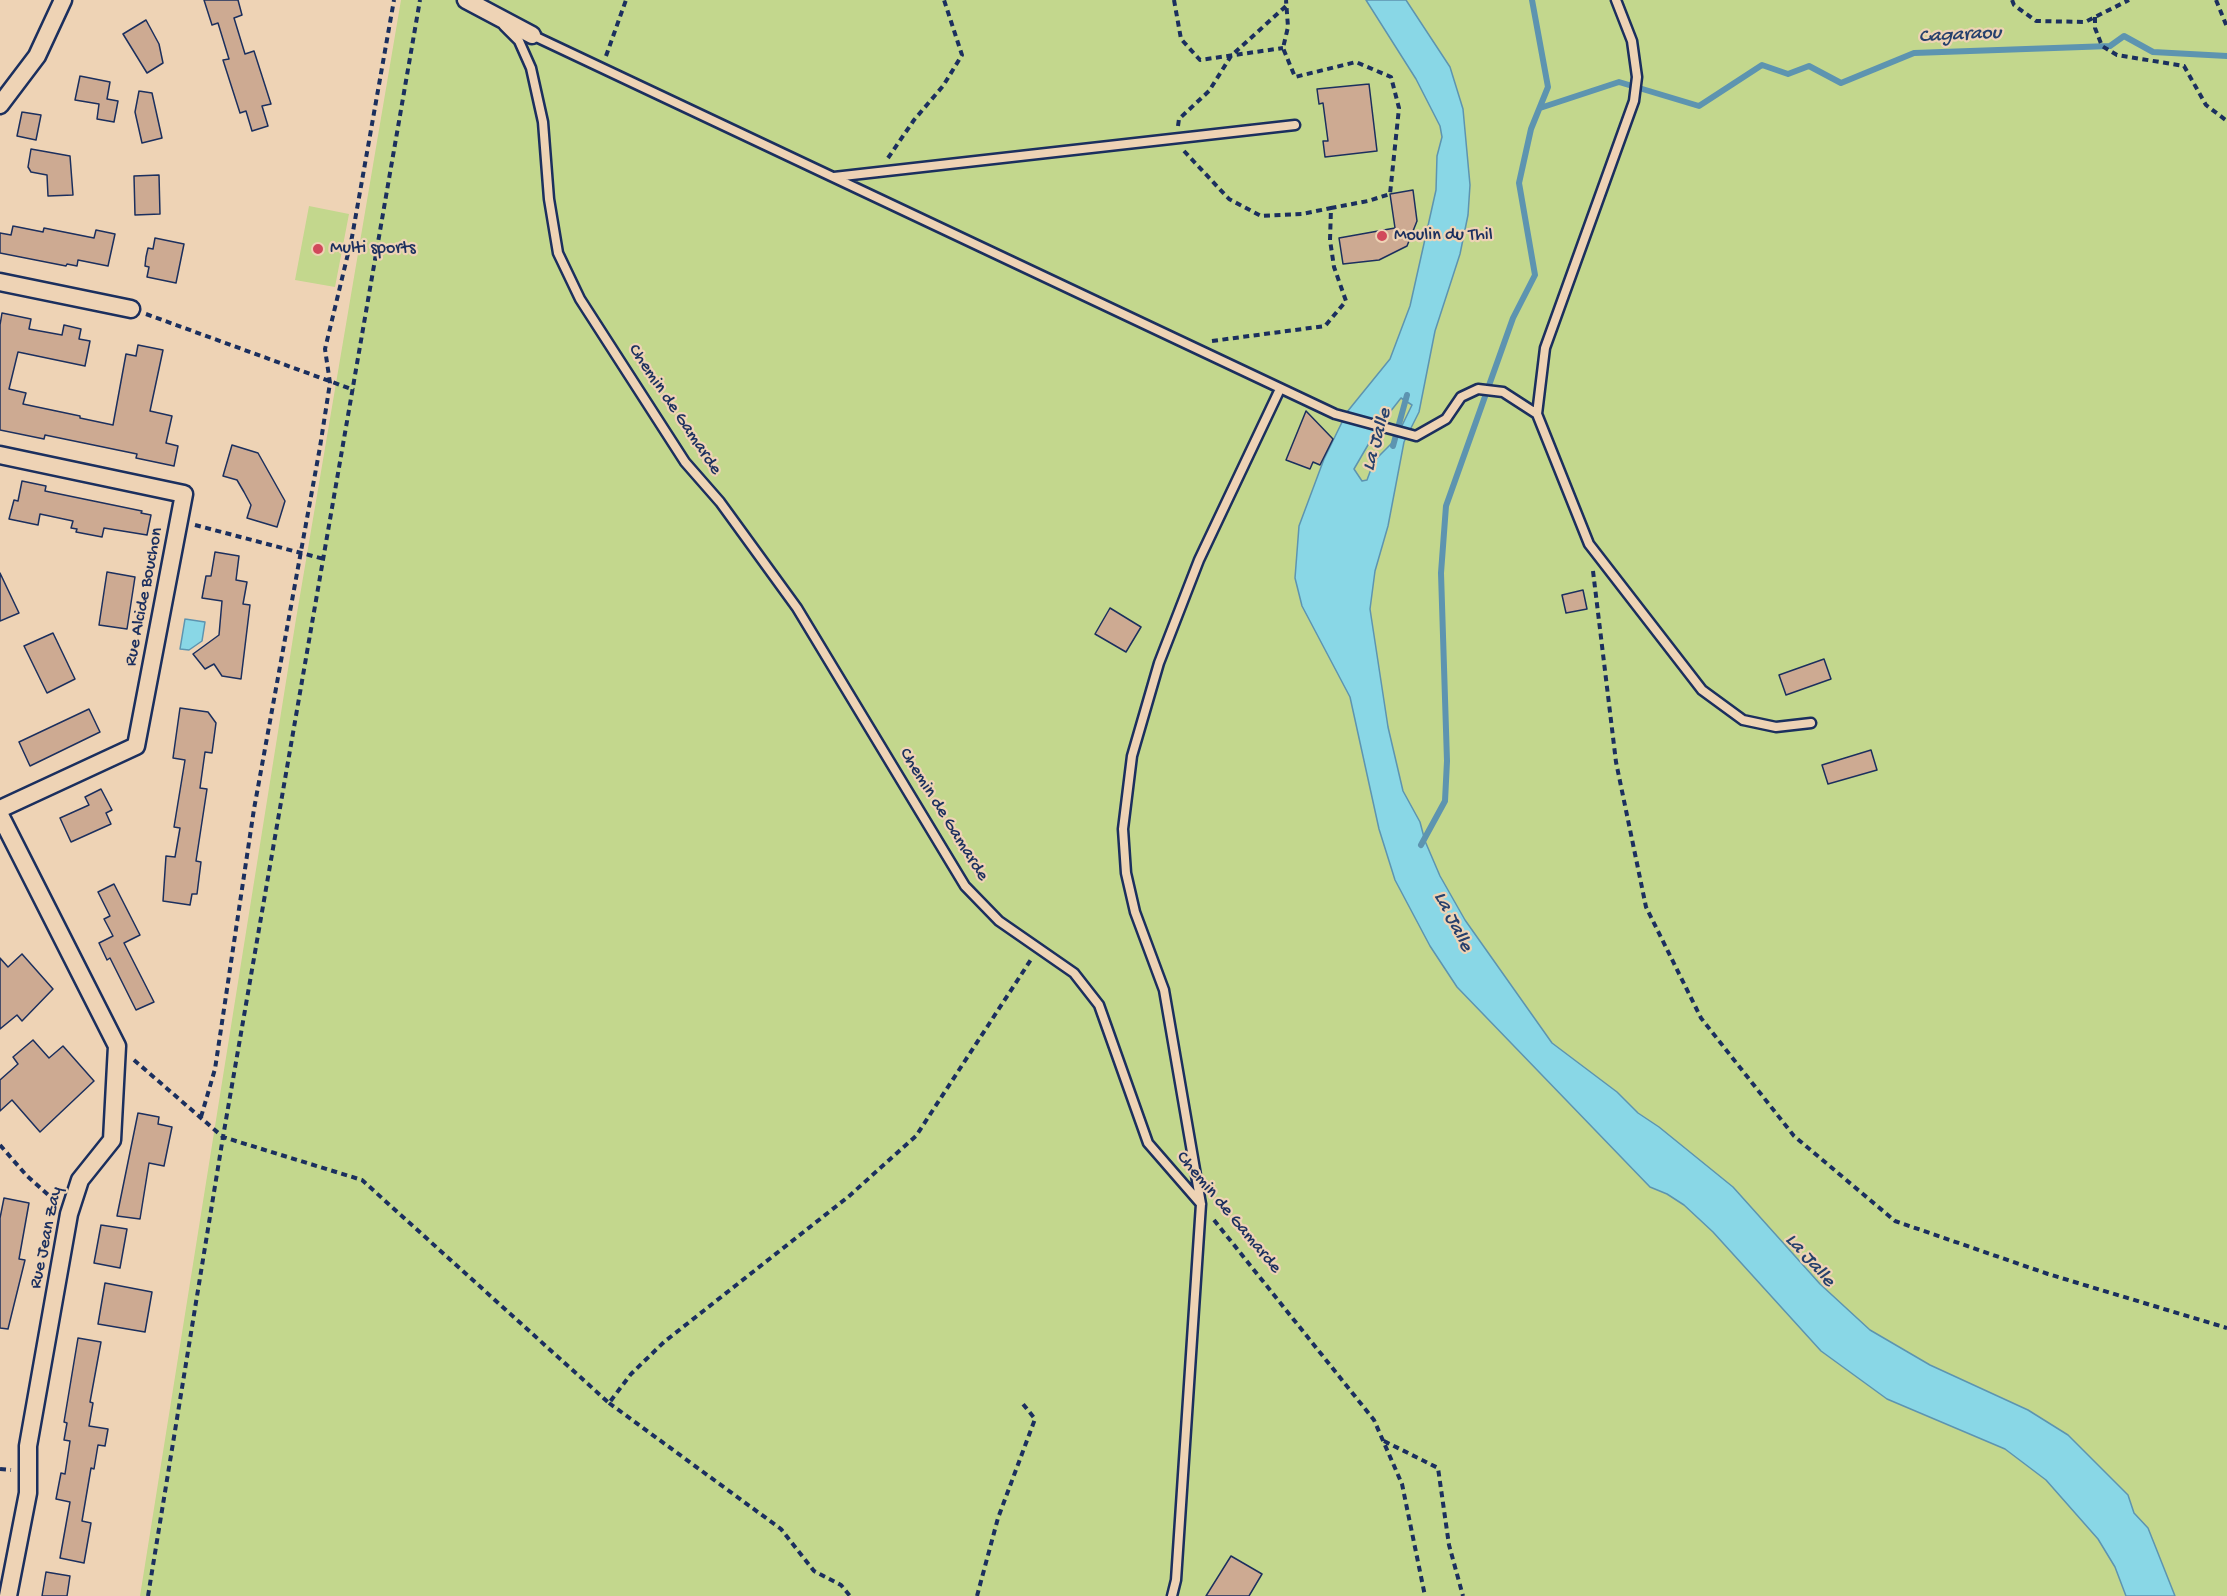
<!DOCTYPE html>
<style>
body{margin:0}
canvas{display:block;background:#eed3b5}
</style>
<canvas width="2227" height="1596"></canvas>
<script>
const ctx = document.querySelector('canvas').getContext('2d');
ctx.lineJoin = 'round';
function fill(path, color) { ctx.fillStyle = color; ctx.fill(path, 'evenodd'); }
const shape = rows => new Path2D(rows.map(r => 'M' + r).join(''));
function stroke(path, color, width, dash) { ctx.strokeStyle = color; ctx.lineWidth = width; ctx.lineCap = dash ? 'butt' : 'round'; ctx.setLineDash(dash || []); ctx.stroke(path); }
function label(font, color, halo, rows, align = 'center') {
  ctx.font = font + ' "Gochi Hand",sans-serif'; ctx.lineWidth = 4.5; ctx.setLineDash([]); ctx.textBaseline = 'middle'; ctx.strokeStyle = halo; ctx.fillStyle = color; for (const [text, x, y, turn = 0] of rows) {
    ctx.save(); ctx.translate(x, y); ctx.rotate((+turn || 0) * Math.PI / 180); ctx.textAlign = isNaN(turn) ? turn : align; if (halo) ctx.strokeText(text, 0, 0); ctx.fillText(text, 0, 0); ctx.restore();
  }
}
const green = shape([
 [401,0,2227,0,2227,1596,140,1596,296,619],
 [309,206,349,214,335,287,295,280]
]);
const water = shape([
 [1366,0,1406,0,1450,67,1463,109,1470,185,1468,215,1460,254,1435,331,1419,412,1404,442,1388,526,1375,571,1370,609,1388,727,1403,791,1420,822,1425,841,1440,876,1465,920,1552,1043,1617,1092,1638,1113,1659,1127,1733,1187,1820,1284,1870,1330,1930,1365,2028,1410,2068,1435,2128,1495,2134,1513,2148,1528,2175,1596,2126,1596,2115,1567,2098,1539,2046,1480,2005,1449,1887,1399,1821,1351,1713,1232,1684,1205,1667,1194,1650,1187,1457,987,1430,946,1395,880,1379,829,1350,697,1302,606,1295,578,1299,526,1324,459,1347,412,1390,359,1410,306,1436,190,1437,156,1442,137,1440,126,1416,79,1366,0],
 [1401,398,1412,405,1395,440,1374,461,1367,480,1362,481,1354,469,1379,426,1401,398],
 [185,619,205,622,202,641,189,650,180,649,185,619]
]);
const stream = shape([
 [1540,108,1619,82,1699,106,1762,65,1788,74,1809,66,1841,83,1914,53,2110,46,2124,36,2153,52,2227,56],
 [1393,446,1407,395],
 [1421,845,1445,801,1447,761,1441,573,1446,506,1513,318,1535,275,1519,183,1531,129,1548,87,1532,0]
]);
const building = shape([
 [204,0,238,0,242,15,234,18,245,54,254,51,271,104,262,106,268,126,252,131,246,111,240,113,223,60,229,59,218,23,212,25,204,0],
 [146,20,159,44,163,63,147,73,123,34,146,20],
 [80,76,110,82,107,99,118,101,114,122,97,119,99,104,75,100,80,76],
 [1369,84,1377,151,1325,157,1323,141,1328,141,1323,103,1319,104,1317,89,1369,84],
 [139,91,152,93,162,138,142,143,135,112,139,91],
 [22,112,41,115,36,140,17,136,22,112],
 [31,149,70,156,73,195,48,196,47,175,31,172,28,167,31,149],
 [159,175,160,214,135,215,134,176,159,175],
 [1413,190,1417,221,1407,246,1379,260,1343,264,1339,238,1395,228,1390,194,1413,190],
 [13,226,43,232,44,228,94,238,96,230,115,234,108,266,78,260,77,266,67,264,66,266,0,253,0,233,11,235,13,226],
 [155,238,184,244,176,283,147,277,149,267,145,266,146,257,148,248,153,249,155,238],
 [2,313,31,319,29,329,62,335,64,325,81,329,79,339,90,341,85,366,18,352,9,389,26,393,23,404,80,416,80,418,113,425,126,354,136,356,138,345,163,350,150,411,172,416,166,443,178,446,174,466,136,458,137,454,45,435,44,439,0,430,0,325,2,313],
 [1306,411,1333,439,1320,465,1313,462,1310,469,1286,460,1306,411],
 [232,445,258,453,285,501,277,527,247,518,251,505,244,492,237,480,223,476,232,445],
 [22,481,46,486,45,491,142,511,141,513,151,515,147,535,104,528,102,537,76,532,77,529,71,528,73,521,40,514,38,525,9,519,14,500,18,501,22,481],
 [215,552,239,556,236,580,247,582,243,604,250,605,241,679,222,676,214,664,205,669,193,654,219,635,222,601,202,598,206,576,211,576,215,552],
 [107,572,135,577,127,629,99,625,107,572],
 [0,573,19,613,0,621,0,573],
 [1583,590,1587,609,1566,613,1562,595,1583,590],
 [1110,608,1141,627,1126,652,1095,634,1110,608],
 [53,633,75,679,47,693,24,646,53,633],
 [1824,659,1831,679,1786,695,1779,675,1824,659],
 [180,708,208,712,216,723,212,753,205,752,200,788,207,789,196,861,201,862,197,894,192,894,190,905,163,901,166,856,175,857,180,828,174,827,185,760,173,758,180,708],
 [89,709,100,732,30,766,19,742,89,709],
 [1871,750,1877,770,1828,784,1822,765,1871,750],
 [101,789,112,810,106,813,111,824,71,842,60,818,89,805,85,797,101,789],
 [114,884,140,935,124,943,154,1002,136,1010,110,958,107,960,99,943,113,936,104,919,110,916,98,892,114,884],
 [22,954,53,989,22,1021,17,1015,0,1029,0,958,8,967,22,954],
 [33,1040,49,1058,63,1046,94,1081,40,1132,12,1100,0,1111,0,1080,18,1064,13,1057,33,1040],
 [138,1113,159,1117,158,1124,172,1127,164,1166,149,1163,140,1219,117,1216,138,1113],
 [4,1198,29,1203,19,1259,25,1260,8,1329,0,1328,0,1218,4,1198],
 [101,1225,127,1229,120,1268,94,1263,101,1225],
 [105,1283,152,1292,145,1332,98,1324,105,1283],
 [78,1338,101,1342,90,1402,93,1403,89,1426,108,1429,105,1446,98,1445,94,1469,91,1468,82,1521,91,1523,84,1563,60,1558,70,1502,56,1499,61,1473,65,1474,70,1441,64,1440,67,1423,64,1422,78,1338],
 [1231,1556,1262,1574,1249,1596,1206,1596,1231,1556],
 [46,1572,70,1576,67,1596,42,1596,46,1572]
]);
const path = shape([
 [1174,0,1181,39,1200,60,1283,48],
 [2012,0,2014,5,2036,21,2085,22,2129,0],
 [2216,0,2227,27],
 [2095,17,2095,28,2102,46,2117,55,2184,66,2206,105,2227,121],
 [606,56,626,0],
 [1178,126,1179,119,1209,91,1231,56,1286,6],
 [1184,151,1229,199,1261,216,1302,214,1331,208],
 [888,158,914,120,943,86,962,55,944,0],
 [146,314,354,390],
 [1212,341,1325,326,1346,301,1334,267,1330,240,1331,208,1368,201,1390,194,1399,108,1391,77,1356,62,1295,77,1283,48,1288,27,1286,0],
 [195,525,324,559],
 [1593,571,1616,762,1646,907,1701,1018,1794,1136,1895,1221,2048,1274,2227,1328],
 [134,1060,223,1137,362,1180,609,1403,631,1374,664,1342,848,1197,916,1136,1032,958],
 [201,1117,215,1069,254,809,320,447,330,383,325,349,352,237,394,0],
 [0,1145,27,1176,55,1201],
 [1214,1220,1374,1420,1402,1484,1425,1596],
 [609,1403,781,1529,814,1571,841,1585,850,1596],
 [1384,1441,1438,1468,1449,1545,1463,1596],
 [0,1469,11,1470],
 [148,1596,223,1137,420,0],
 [977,1596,998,1518,1035,1419,1023,1404]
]);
const service = shape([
 [504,26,519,41,531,68,543,122,549,199,558,253,580,299,685,462,720,502,797,608,965,886,999,921,1074,973,1099,1005,1148,1143,1201,1204],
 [532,35,1335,414,1416,436,1446,419,1461,397,1478,389,1503,392,1537,414,1589,544,1702,690,1743,720,1776,727,1811,723],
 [834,177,1295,125],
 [1537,414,1545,348,1634,101,1637,77,1632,41,1616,0],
 [1172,1596,1176,1580,1201,1204,1164,990,1135,912,1126,873,1123,829,1132,756,1159,663,1199,560,1280,389]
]);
const minor = shape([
 [466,0,532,35],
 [0,105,37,56,63,0],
 [0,282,131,309],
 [0,455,184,494,136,746,0,809],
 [0,815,117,1046,112,1140,80,1180,69,1214,28,1446,28,1493,8,1596]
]);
const markers = [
 [1382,236,6,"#d1495b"],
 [318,249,6,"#d1495b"]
];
const poiNames = [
 ["Moulin du Thil",1394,236],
 ["Multi sports",330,249]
];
const streetNames = [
 ["Chemin de Gamarde",674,410,56],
 ["Rue Alcide Bouchon",145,597,-79],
 ["Chemin de Gamarde",943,815,58],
 ["Chemin de Gamarde",1228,1213,50],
 ["Rue Jean Zay",47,1238,-78]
];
const waterNames = [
 ["Cagaraou",1960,36,-3],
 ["La Jalle",1378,440,-74],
 ["La Jalle",1452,922,63],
 ["La Jalle",1809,1261,48]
];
fill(green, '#c3d78d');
fill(water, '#89d7e6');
stroke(water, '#5d94b0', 1.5);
stroke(stream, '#5d94b0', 6);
fill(building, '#cdaa92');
stroke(building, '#1b2f5e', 1.5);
stroke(service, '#1b2f5e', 13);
stroke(minor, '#1b2f5e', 21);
stroke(path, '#1b2f5e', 4, [6, 4.5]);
stroke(service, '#eed3b5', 8);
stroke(minor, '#eed3b5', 16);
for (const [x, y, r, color] of markers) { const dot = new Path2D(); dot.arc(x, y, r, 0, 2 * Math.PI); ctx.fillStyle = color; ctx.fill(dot); stroke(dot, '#eed3b5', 2); }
label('18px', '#1b2f5e', '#eed3b5', poiNames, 'left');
label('18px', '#1b2f5e', '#eed3b5', streetNames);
label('italic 20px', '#26406c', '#eed3b5', waterNames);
</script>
